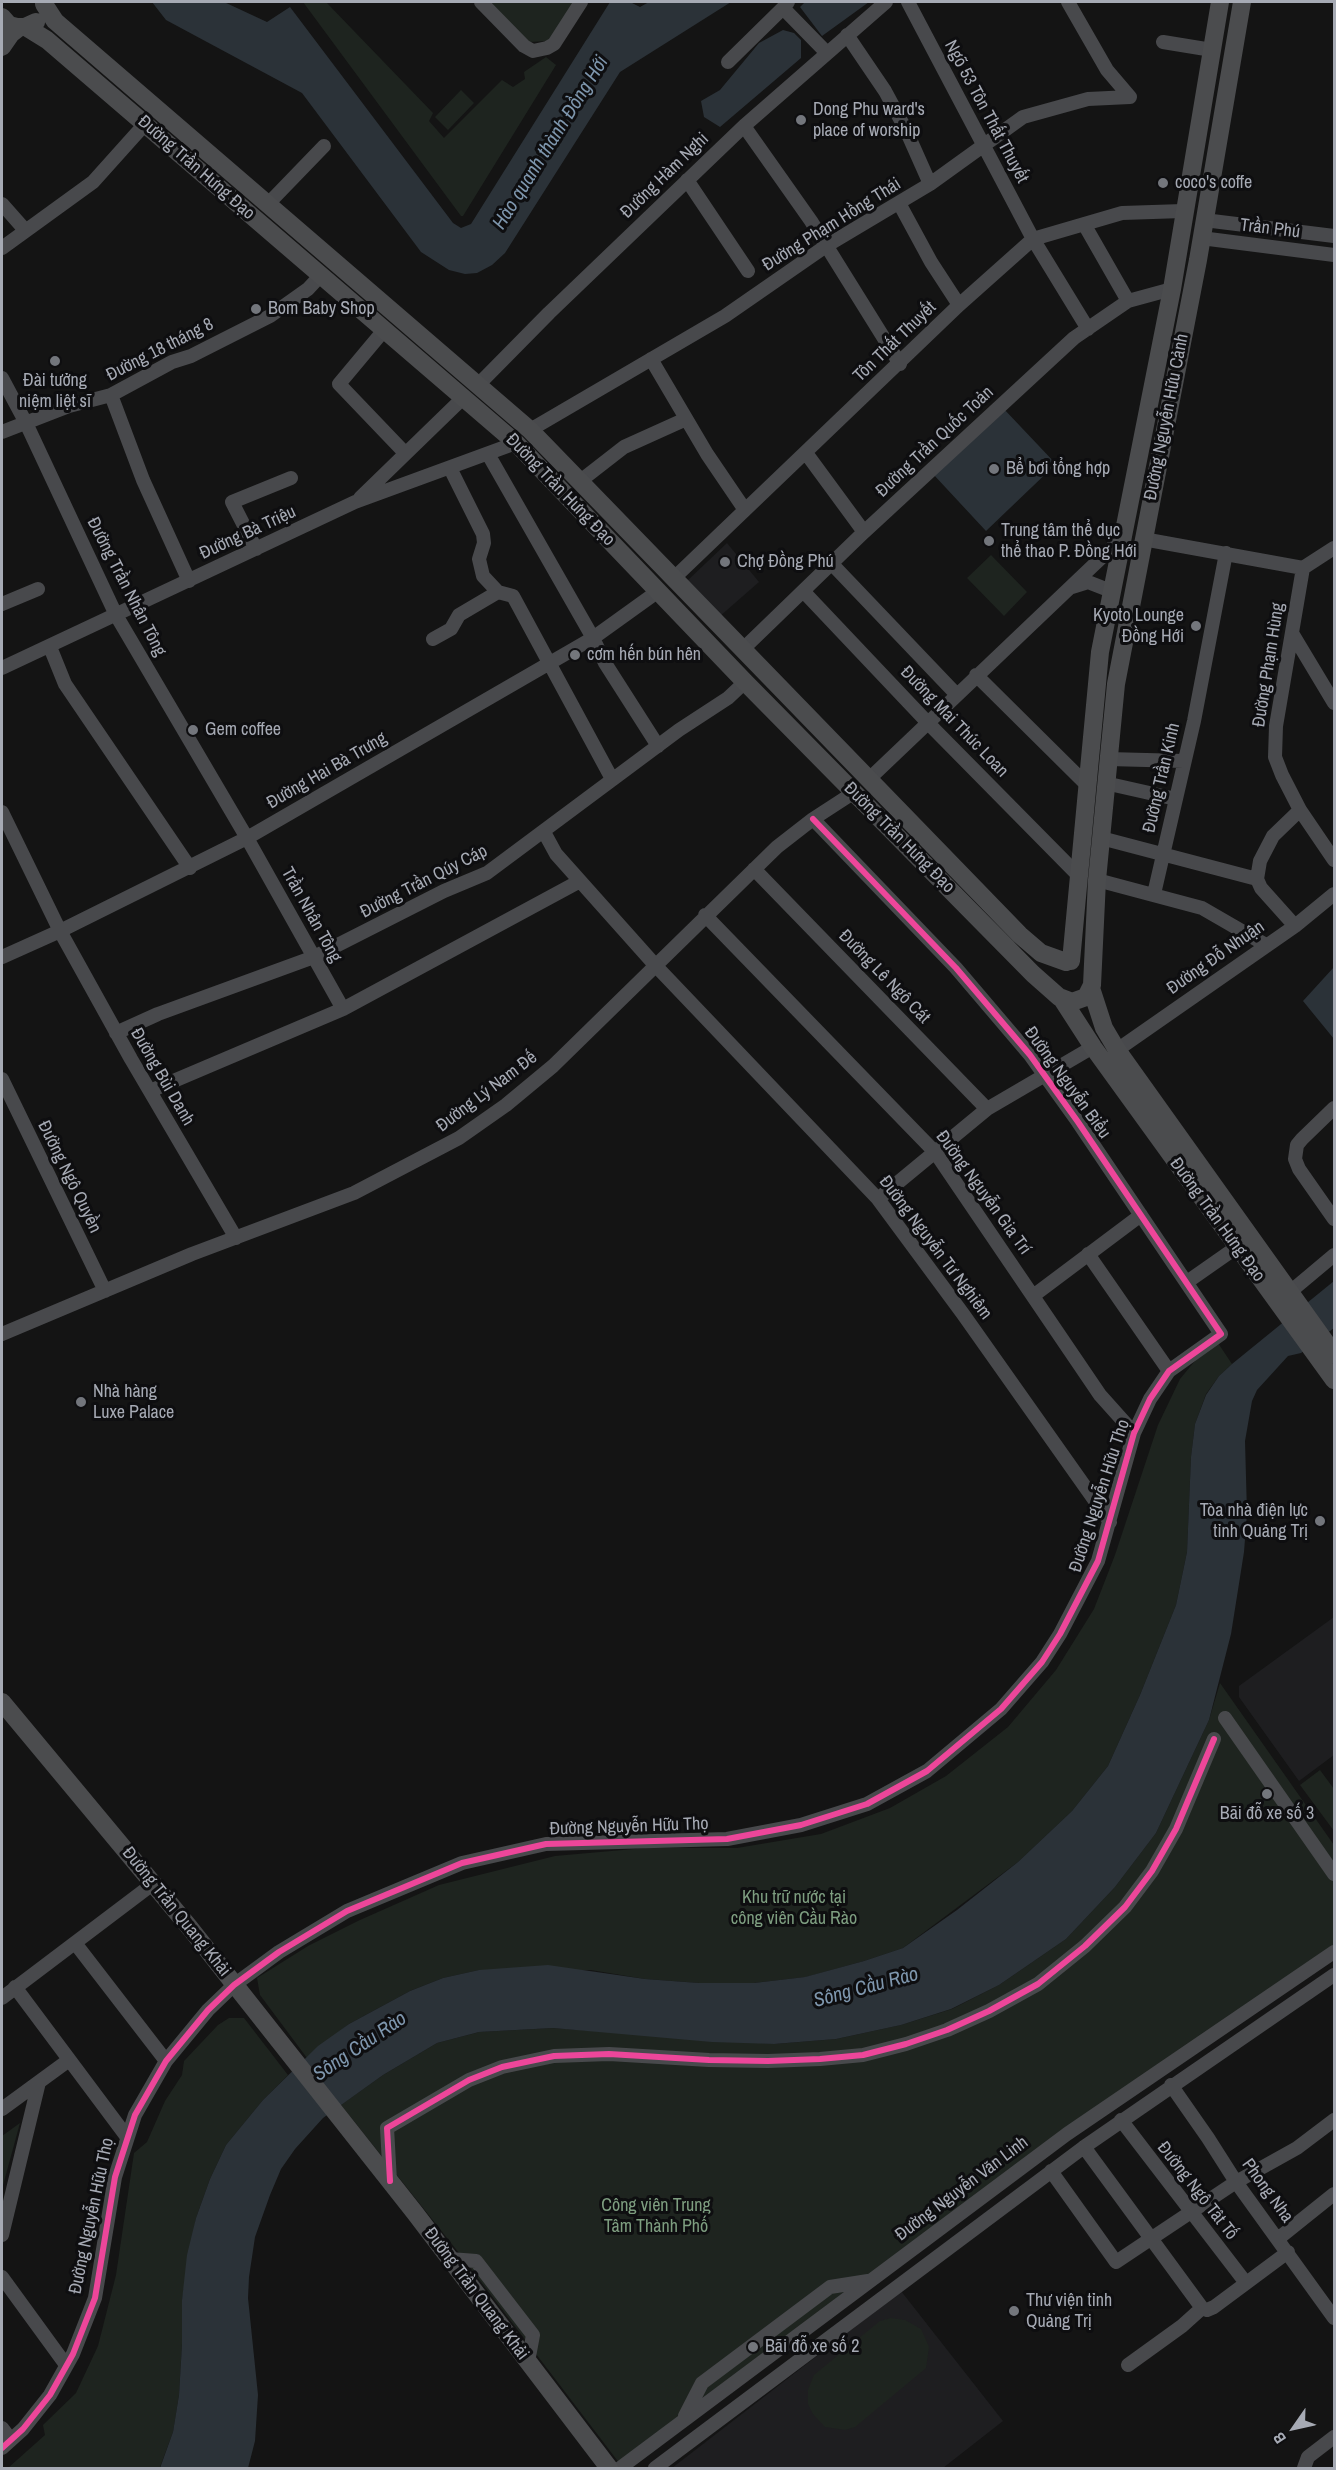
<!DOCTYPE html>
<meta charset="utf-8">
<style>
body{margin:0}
#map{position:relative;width:1336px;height:2470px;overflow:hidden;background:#141414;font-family:"Archivo Narrow",sans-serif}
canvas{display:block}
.frame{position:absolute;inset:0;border:3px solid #a6aab4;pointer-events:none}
.north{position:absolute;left:1264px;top:2398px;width:60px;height:60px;-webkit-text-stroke:4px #0e0e10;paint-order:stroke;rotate:236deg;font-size:16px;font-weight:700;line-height:24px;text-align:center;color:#a6aab4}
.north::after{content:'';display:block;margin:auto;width:21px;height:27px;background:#a6aab4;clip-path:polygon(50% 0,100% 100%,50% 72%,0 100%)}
</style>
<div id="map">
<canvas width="1336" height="2470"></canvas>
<div class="frame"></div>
<div class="north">B</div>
</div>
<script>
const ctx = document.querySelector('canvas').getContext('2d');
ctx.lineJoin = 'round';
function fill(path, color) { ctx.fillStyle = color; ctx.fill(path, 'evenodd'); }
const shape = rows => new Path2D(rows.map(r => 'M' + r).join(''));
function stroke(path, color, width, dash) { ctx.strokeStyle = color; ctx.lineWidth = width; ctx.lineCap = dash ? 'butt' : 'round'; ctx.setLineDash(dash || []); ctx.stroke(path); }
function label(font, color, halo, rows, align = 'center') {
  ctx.font = font + ' "Archivo Narrow",sans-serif'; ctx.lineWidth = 6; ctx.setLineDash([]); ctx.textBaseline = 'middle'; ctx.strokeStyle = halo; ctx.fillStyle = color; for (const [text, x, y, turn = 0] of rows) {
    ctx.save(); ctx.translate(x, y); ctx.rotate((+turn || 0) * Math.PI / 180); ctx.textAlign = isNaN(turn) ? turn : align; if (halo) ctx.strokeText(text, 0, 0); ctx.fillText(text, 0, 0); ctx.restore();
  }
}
const built = shape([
 [727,543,759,582,719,617,687,581],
 [1334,1617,1334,1755,1299,1781,1239,1697,1239,1686],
 [901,2291,1003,2421,943,2468,672,2468]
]);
const green = shape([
 [303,2,326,2,433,113,429,121,444,138,502,80,513,87,525,79,524,72,546,57,556,65,463,216,461,216],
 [487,2,577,2,556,38,547,41,529,42],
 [461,90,474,103,448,130,435,117],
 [991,555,1027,592,1004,616,967,578],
 [1216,1340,1232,1364,1219,1376,1206,1394,1195,1424,1191,1457,1187,1552,1176,1605,1140,1695,1108,1766,1072,1811,1018,1862,903,1948,864,1961,806,1977,754,1983,699,1983,645,1979,591,1970,479,1970,443,1978,410,1991,349,2024,307,2058,260,1995,257,1978,308,1946,360,1920,439,1885,555,1856,645,1848,737,1848,821,1834,890,1808,946,1776,1008,1727,1056,1670,1094,1609,1115,1555,1158,1425,1180,1379,1199,1356],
 [1220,1683,1334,1845,1334,1946,620,2464,459,2253,341,2105,383,2075,437,2043,479,2032,553,2028,774,2044,836,2039,901,2025,952,2009,999,1985,1066,1939,1115,1887,1156,1833,1209,1720],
 [1320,1770,1334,1789,1334,1831,1300,1785],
 [229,2018,244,2018,288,2075,263,2100,226,2145,210,2179,196,2218,182,2300,182,2344,179,2395,173,2432,160,2467,8,2468,45,2435,43,2425,76,2393,98,2346,116,2275,134,2153,147,2142,165,2101,182,2075,184,2061,218,2025],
 [20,2123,2,2189,2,2136],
 [891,2318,905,2320,921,2329,929,2347,926,2368,855,2427,845,2430,825,2427,813,2414,808,2404,808,2390,814,2375,880,2321]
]);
const water = shape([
 [152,2,224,2,267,22,290,7,453,223,461,228,471,224,610,2,630,2,640,7,649,2,731,2,620,72,505,253,492,265,477,273,465,274,449,270,421,252,302,93,166,20],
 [805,2,869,2,822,36,800,7],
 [783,30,794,33,801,40,801,58,720,127,704,117,701,101,720,90,759,43],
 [1003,408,1056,464,986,531,933,474],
 [1334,967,1334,1039,1303,1001],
 [1334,1281,1334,1328,1301,1353,1288,1356,1257,1390,1252,1401,1245,1441,1247,1513,1244,1552,1231,1634,1209,1720,1156,1833,1115,1887,1066,1939,999,1985,951,2009,901,2025,836,2039,774,2044,712,2042,553,2028,479,2032,437,2043,383,2075,323,2118,295,2149,281,2169,270,2195,255,2237,249,2277,248,2298,258,2395,255,2441,248,2468,160,2468,173,2432,179,2395,182,2344,182,2300,187,2255,196,2218,210,2179,226,2145,263,2100,318,2046,349,2024,410,1991,443,1978,479,1970,548,1965,645,1979,699,1983,754,1983,805,1977,864,1961,903,1948,957,1910,1018,1862,1072,1811,1108,1766,1140,1695,1176,1605,1187,1552,1191,1457,1195,1424,1206,1395,1219,1376,1232,1364]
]);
const minor = shape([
 [481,2,524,46,533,51,547,48,554,44,581,2],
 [788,2,783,8,826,52],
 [908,2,1033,239,1088,329],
 [1068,2,1107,70,1130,97],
 [847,35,885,91,906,130,930,184],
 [1163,42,1212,50],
 [728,62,783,8],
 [744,126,811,221,900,364],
 [687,180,748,271],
 [899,203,931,262,959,305],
 [2,204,25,230],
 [267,205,324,146],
 [1204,220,1334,236],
 [1084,224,1128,301],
 [1201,238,1334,255],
 [2,248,93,182,145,124],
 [385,329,339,384,405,453],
 [651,359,707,454,745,510],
 [2,378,26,423,116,615,247,838,343,1009],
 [478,385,549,313,744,126,886,2],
 [111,395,143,480,189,581],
 [530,430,725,316,826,246,930,184,1023,117,1088,99,1130,97],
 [2,432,69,406,111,395,172,362,191,356,270,316,308,289,321,275],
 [806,453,864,532],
 [488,454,593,638,605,663,658,746],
 [450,468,483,534,484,543,479,559,483,576,498,592,513,596,612,779],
 [579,482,624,447,686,419],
 [360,498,464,397],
 [1143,539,1303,568],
 [256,549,232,502,291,478],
 [832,564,957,695],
 [1303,568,1276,726,1275,757,1282,775,1300,810,1334,860],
 [1303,568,1334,548],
 [673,579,959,305,1033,239,1122,213,1183,211],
 [1072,587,1088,582,1111,591],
 [804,592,928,723,1079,876],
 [2,604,38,589],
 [1292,633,1334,703],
 [433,639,451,629,459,615,498,592],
 [50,647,65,684,190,868],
 [742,650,864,532,1074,338,1128,301,1172,289],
 [2,668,355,502,516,443],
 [976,675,1087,785],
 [1108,759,1184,761],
 [868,780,1121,539],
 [1105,783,1176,799],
 [2,812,60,931,131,1059,236,1238],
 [544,832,556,854,655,965,878,1199,963,1314,1110,1522],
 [1101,838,1257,879],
 [754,869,987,1109],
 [1257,879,1260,861,1273,836,1300,810],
 [1257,879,1261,888,1295,926],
 [1097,880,1202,908,1266,945],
 [1154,894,1194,721,1226,553],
 [705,915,935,1152,1100,1395,1134,1433],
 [2,957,60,931,247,838,593,638,657,592],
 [116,1033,158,1014,314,957,444,891,487,873,679,730,728,698,745,682],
 [1117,1050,1295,926,1334,894],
 [2,1079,105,1291],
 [150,1091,343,1009,580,881],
 [1334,1108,1302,1139,1297,1145,1295,1159,1299,1169,1334,1219],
 [878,1199,987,1109,1093,1047],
 [1088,1254,1169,1371],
 [1187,1282,1237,1247],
 [1290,1292,1334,1255],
 [1033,1296,1141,1215],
 [2,1334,192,1254,354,1193,459,1138,506,1105,553,1066,777,847,813,819,853,793],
 [1225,1718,1334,1874],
 [75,1943,166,2061],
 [15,1987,127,2137],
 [2,1998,154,1883],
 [1171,2085,1208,2138,1236,2182,1334,2318],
 [2,2109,69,2060],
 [1121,2120,1246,2283],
 [1084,2147,1202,2308,1207,2310,1214,2307,1288,2252],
 [1051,2171,1116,2262,1236,2182,1297,2148,1334,2120],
 [390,2181,387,2128,469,2080,502,2067,554,2056,609,2054,709,2060,768,2061,820,2059,863,2055,906,2044,947,2030,989,2011,1038,1984,1085,1946,1125,1907,1152,1871,1176,1829,1214,1739],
 [2,2235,39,2082],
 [1279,2238,1334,2194],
 [450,2259,476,2261,533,2335,528,2362],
 [2,2277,66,2365],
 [1128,2365,1182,2326,1202,2308],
 [685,2416,702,2383,830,2287,868,2281],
 [2,2428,11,2440],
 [2,2448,23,2429,50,2395,73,2354,95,2298,115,2177,135,2115,166,2061,208,2010,234,1985,279,1952,347,1911,462,1863,546,1844,727,1839,801,1825,867,1804,927,1771,1001,1709,1042,1662,1060,1634,1098,1561,1134,1433,1150,1399,1169,1371,1221,1334,1078,1122,1030,1055,956,968,813,819],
 [620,2468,1067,2134,1334,1952],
 [655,2468,1084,2147,1334,1975],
 [1304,2468,1308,2457,1334,2437]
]);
const major = shape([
 [44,4,55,21,530,430,1020,935,1041,953,1066,962],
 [2,17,9,25,17,27,25,27,36,22],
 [26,27,47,40,516,443,745,682,1033,974,1059,997,1072,1002,1086,997,1092,985,1097,880,1116,684,1198,260,1242,2],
 [2,47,11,34,20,27],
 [1071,961,1100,652,1172,289,1220,2],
 [1091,988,1104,1028,1117,1050,1334,1354],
 [1062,999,1093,1047,1334,1380],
 [2,1702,190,1928,415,2213,609,2468]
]);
const cycleway = shape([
 [390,2181,387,2128,469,2080,502,2067,554,2056,609,2054,709,2060,768,2061,820,2059,863,2055,906,2044,947,2030,989,2011,1038,1984,1085,1946,1125,1907,1152,1871,1176,1829,1214,1739],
 [2,2448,23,2429,50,2395,73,2354,95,2298,115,2177,135,2115,166,2061,208,2010,234,1985,279,1952,347,1911,462,1863,546,1844,727,1839,801,1825,867,1804,927,1771,1001,1709,1042,1662,1060,1634,1098,1561,1134,1433,1150,1399,1169,1371,1221,1334,1078,1122,1030,1055,956,968,813,819]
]);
const markers = [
 [801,120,6,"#73767c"],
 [1163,183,6,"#73767c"],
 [256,309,6,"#73767c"],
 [55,361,6,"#73767c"],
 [994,469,6,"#73767c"],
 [989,541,6,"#73767c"],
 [725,562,6,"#73767c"],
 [1196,626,6,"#73767c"],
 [575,655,6,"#73767c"],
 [193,730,6,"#73767c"],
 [81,1402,6,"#73767c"],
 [1320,1521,6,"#73767c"],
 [1267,1794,6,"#73767c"],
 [1014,2311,6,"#73767c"],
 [753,2347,6,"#73767c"]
];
const poiNames = [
 ["Dong Phu ward's",813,110],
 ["place of worship",813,131],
 ["coco's coffe",1175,183],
 ["Bom Baby Shop",268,309],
 ["Đài tưởng",55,381,"center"],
 ["niệm liệt sĩ",55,402,"center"],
 ["Bể bơi tổng hợp",1006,469],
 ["Trung tâm thể dục",1001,531],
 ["thể thao P. Đồng Hới",1001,552],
 ["Chợ Đồng Phú",737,562],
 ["Kyoto Lounge",1184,616,"right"],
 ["Đồng Hới",1184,637,"right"],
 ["cơm hến bún hên",587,655],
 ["Gem coffee",205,730],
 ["Nhà hàng",93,1392],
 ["Luxe Palace",93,1413],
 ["Tòa nhà điện lực",1308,1511,"right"],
 ["tỉnh Quảng Trị",1308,1532,"right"],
 ["Bãi đỗ xe số 3",1267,1814,"center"],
 ["Thư viện tỉnh",1026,2301],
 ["Quảng Trị",1026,2322],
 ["Bãi đỗ xe số 2",765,2347]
];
const streetNames = [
 ["Ngõ 53 Tôn Thất Thuyết",986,112,62],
 ["Đường Trần Hưng Đạo",196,168,41],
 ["Đường Hàm Nghi",665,176,-44],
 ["Đường Phạm Hồng Thái",832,225,-32],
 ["Trần Phú",1270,229,7],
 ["Tôn Thất Thuyết",895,342,-44],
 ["Đường 18 tháng 8",160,350,-27],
 ["Đường Nguyễn Hữu Cảnh",1167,417,-79],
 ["Đường Trần Quốc Toản",935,442,-43],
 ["Đường Trần Hưng Đạo",560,490,46],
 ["Đường Bà Triệu",248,533,-25],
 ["Đường Trần Nhân Tông",126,587,63],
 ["Đường Phạm Hùng",1269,665,-81],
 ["Đường Mai Thúc Loan",954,722,46],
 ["Đường Hai Bà Trưng",327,771,-30],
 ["Đường Trần Kinh",1162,778,-77],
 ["Đường Trần Hưng Đạo",899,838,45],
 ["Đường Trần Qúy Cáp",424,882,-27],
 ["Trần Nhân Tông",311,915,61],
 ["Đường Đỗ Nhuận",1216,958,-35],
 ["Đường Lê Ngô Cát",884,977,46],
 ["Đường Bùi Danh",162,1077,60],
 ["Đường Nguyễn Biểu",1067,1083,54],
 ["Đường Lý Nam Đế",487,1092,-37],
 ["Đường Ngô Quyền",69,1177,64],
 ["Đường Nguyễn Gia Trí",983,1193,54],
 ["Đường Trần Hưng Đạo",1217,1220,54],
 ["Đường Nguyễn Tư Nghiêm",935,1248,53],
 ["Đường Nguyễn Hữu Thọ",1100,1496,-72],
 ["Đường Nguyễn Hữu Thọ",629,1827,-2],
 ["Đường Trần Quang Khải",176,1912,51],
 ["Đường Nguyễn Văn Linh",962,2189,-37],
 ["Đường Ngô Tât Tố",1197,2191,52],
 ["Phong Nha",1267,2191,54],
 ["Đường Nguyễn Hữu Thọ",92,2216,-78],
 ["Đường Trần Quang Khải",476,2294,53]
];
const parkNames = [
 ["Khu trữ nước tại",794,1898],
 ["công viên Cầu Rào",794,1919],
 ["Công viên Trung",656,2206],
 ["Tâm Thành Phố",656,2227]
];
const waterNames = [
 ["Hào quanh thành Đồng Hới",551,143,-58],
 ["Sông Cầu Rào",866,1988,-15],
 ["Sông Cầu Rào",360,2047,-34]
];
fill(built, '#1e1e20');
fill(green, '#1e241f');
fill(water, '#2b3238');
stroke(minor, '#48494c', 14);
stroke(major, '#4b4c4e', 18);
stroke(cycleway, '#ed469a', 6);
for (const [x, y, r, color] of markers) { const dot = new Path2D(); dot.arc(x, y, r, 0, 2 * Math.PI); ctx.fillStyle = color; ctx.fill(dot); stroke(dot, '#0e0e10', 2); }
label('18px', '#a6aab4', '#0e0e10', poiNames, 'left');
label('18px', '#a6aab4', '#0e0e10', streetNames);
label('18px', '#7e9e80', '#0e0e10', parkNames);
label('italic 20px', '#7e96ad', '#0e0e10', waterNames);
</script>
